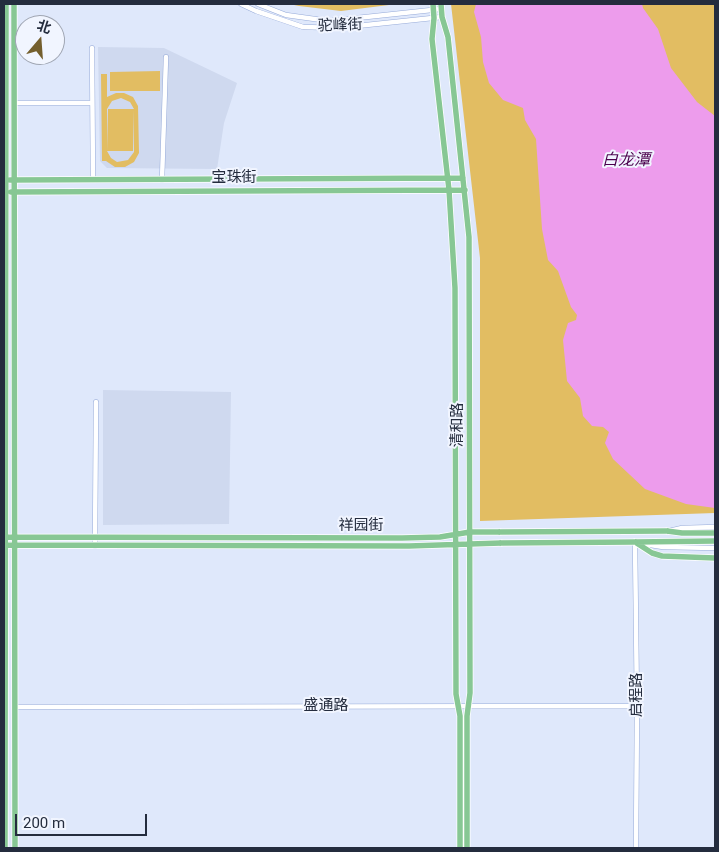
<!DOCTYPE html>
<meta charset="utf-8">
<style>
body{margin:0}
#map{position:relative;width:719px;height:852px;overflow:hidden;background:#dfe8fb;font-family:Roboto,"Noto Sans SC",sans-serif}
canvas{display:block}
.frame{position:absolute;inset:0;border:5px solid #242c3e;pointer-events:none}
.north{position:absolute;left:15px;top:15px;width:50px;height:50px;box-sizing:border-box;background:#f1f5ff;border:1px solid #9fa5b2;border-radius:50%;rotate:18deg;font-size:14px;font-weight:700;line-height:20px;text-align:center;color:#242c3e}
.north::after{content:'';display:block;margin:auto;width:18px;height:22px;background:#745f2e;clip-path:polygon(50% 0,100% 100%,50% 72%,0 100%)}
.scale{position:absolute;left:15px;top:814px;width:132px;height:22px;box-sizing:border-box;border:2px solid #242c3e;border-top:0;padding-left:6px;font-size:15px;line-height:18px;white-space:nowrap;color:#242c3e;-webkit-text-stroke:4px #f1f5ff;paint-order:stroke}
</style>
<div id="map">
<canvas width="719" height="852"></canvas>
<div class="frame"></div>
<div class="north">北</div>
<div class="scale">200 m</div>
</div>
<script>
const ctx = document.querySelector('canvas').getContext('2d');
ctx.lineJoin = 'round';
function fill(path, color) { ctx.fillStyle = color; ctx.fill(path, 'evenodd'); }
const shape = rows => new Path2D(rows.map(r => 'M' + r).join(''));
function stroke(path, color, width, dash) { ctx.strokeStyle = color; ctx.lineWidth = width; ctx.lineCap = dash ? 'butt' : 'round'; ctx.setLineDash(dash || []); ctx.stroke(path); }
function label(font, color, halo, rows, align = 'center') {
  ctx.font = font + ' Roboto,"Noto Sans SC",sans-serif'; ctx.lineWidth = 4; ctx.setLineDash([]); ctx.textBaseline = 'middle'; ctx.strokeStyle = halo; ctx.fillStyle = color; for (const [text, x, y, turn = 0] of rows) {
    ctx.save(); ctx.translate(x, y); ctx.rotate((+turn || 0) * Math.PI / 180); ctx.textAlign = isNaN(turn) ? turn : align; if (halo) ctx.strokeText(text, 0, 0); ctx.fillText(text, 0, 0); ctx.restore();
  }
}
const built = shape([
 [98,47,164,48,237,83,224,123,217,169,107,168,100,161],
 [103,390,231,392,229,524,103,525]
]);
const green = shape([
 [289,4,397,4,341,11,299,6],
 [451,4,715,4,715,513,480,521,480,258],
 [160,71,160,91,110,91,110,72],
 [101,74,107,74,107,97,116,93,124,93,133,97,138,106,139,153,134,162,125,167,115,167,106,161,102,161],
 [121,98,130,102,134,109,108,109,108,151,107,109,112,101],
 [134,110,134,152,128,160,117,162,111,158,107,151,133,151]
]);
const water = shape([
 [476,4,642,4,643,8,658,29,671,68,697,102,715,116,715,508,686,504,645,489,613,459,605,443,609,432,603,427,592,426,583,416,580,398,567,381,563,340,568,323,576,320,577,315,571,307,558,271,548,260,542,229,536,139,525,120,523,108,503,100,489,83,483,62,481,37,474,12]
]);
const minor = shape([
 [241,4,256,11,303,27,338,28,442,17],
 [258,4,286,15,329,21,441,9],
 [92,48,93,180],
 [14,103,92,103],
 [162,180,166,57],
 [669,531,682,528,715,527],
 [644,544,663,547,715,548],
 [95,546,96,402],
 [15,707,637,706],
 [636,848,637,706,635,542,637,542]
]);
const major = shape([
 [14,4,15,848],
 [433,4,434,18,432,39,449,190,455,288,456,694,460,716,460,848],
 [441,4,442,17,448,37,469,237,470,693,467,716,467,848],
 [10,180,463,178],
 [11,192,465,190],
 [667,531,682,533,715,533],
 [5,537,402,538,440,537,470,532,500,532],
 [635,542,652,553,662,556,715,558],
 [635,542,715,541],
 [5,545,409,546,501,543],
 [5,848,6,4]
]);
const majorBridge = shape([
 [500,532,667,531],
 [501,543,635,542]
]);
const streetNames = [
 ["驼峰街",340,26,-2],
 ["宝珠街",234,178],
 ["清和路",458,425,-90],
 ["祥园街",361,526],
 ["启程路",637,695,-90],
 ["盛通路",326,706]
];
const waterNames = [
 ["白龙潭",626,161]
];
fill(built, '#cfd9ef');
fill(green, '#e2bd62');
fill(water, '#ed9cec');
stroke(minor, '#97abd9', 5.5);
stroke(major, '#fff', 7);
stroke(minor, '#fff', 4.5);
stroke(major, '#87c794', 5.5);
stroke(majorBridge, '#fff', 7, []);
stroke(majorBridge, '#87c794', 5.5);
label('15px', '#242c3e', '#f1f5ff', streetNames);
label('italic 16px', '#4b004d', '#f1f5ff', waterNames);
</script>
